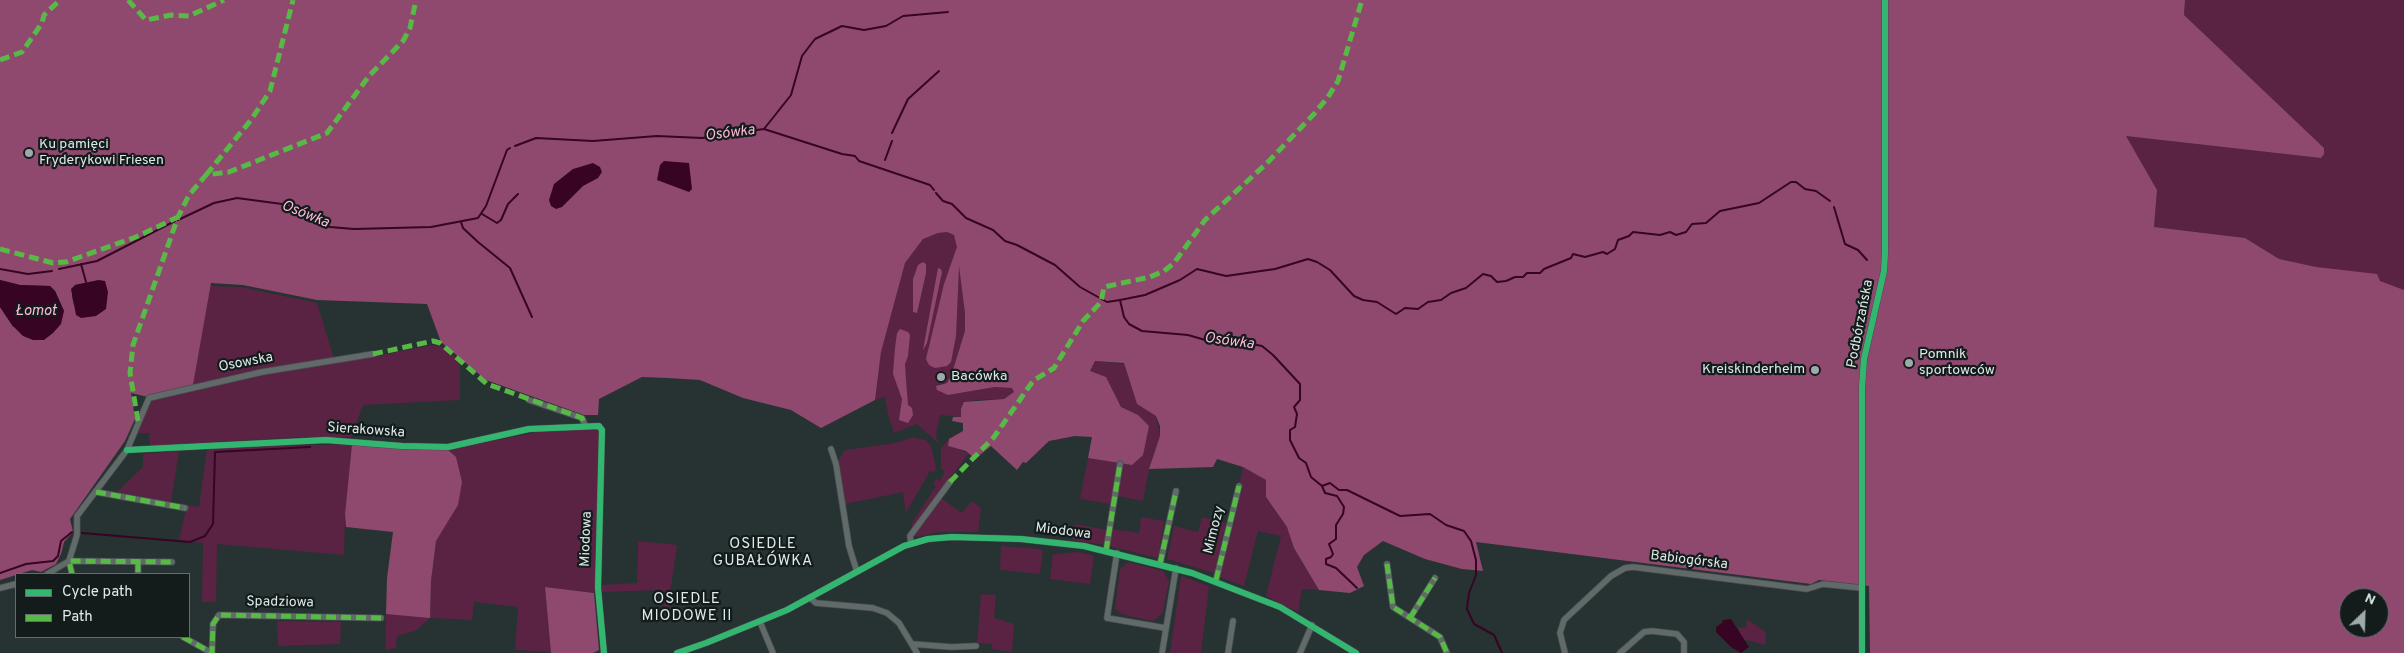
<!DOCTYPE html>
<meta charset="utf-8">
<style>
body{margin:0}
#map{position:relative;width:2404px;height:653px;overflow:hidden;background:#273232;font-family:Overpass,sans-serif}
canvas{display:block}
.legend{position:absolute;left:15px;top:573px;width:175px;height:65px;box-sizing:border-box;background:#131b1b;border:1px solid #646d6d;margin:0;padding:6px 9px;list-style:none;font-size:15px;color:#dee9e9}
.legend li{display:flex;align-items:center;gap:10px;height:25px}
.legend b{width:25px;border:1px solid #646d6d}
.north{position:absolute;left:2339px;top:588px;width:50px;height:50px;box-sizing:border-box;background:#131b1b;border:1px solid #646d6d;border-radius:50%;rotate:24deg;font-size:14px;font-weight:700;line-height:20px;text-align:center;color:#dee9e9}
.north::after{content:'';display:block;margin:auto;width:18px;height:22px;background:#9ea9a9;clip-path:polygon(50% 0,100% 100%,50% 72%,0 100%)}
</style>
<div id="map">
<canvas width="2404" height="653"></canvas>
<ul class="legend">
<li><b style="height:6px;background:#33b770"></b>Cycle path</li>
<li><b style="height:6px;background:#58b947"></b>Path</li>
</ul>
<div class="north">N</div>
</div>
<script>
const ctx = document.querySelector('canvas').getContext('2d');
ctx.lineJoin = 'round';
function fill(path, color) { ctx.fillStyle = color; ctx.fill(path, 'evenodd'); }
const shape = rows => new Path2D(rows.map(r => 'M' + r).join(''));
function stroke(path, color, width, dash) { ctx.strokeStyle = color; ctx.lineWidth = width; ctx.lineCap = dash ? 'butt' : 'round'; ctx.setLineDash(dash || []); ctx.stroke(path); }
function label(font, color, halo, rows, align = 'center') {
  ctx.font = font + ' Overpass,sans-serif'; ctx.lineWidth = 4.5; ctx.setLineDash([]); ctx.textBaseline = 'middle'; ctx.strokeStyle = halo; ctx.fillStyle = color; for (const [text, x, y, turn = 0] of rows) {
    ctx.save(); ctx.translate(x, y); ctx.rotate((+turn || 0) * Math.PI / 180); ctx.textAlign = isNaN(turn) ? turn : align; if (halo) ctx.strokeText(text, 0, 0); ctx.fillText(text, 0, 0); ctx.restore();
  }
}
const green = shape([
 [2185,0,2404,0,2404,290,2380,281,2278,259,2245,238,2154,227,2157,190,2126,136,2321,158,2324,148,2184,15],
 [947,232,954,235,957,241,965,313,965,331,951,376,947,383,939,384,948,395,995,387,1013,388,1014,393,1004,399,974,400,961,417,940,415,936,435,938,443,917,424,894,433,888,414,885,397,875,400,881,352,905,263,923,239,938,233],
 [210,286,241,287,317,303,334,359,193,385],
 [432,345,442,347,460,361,460,400,363,405,351,437,299,437,150,446,149,433,138,433,151,398,263,374,372,357],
 [1095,361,1124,364,1137,404,1156,416,1160,436,1149,469,1143,501,1113,495,1111,504,1080,499,1088,458,1132,465,1138,415,1121,407,1106,377,1090,372],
 [597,428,600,431,595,593,545,587,551,652,515,650,518,607,474,602,472,620,430,618,415,631,397,636,396,648,386,650,386,614,430,617,431,581,436,541,458,505,456,458,448,450,553,429],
 [913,437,926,440,931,446,936,467,935,472,930,471,906,513,903,492,845,504,837,463,845,450,896,443],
 [949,439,948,446,969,453,912,529,912,523,936,486,933,484,936,479,940,481,945,471,941,469,941,448],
 [352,444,345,514,344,555,217,544,216,602,202,602,203,543,179,540,187,505,199,507,207,448],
 [179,451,171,502,117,492,143,467,143,454],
 [1243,467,1266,480,1266,497,1287,527,1294,548,1319,590,1302,589,1298,612,1266,596,1281,536,1258,531,1244,586,1220,577,1243,484,1240,482],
 [941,498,962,513,972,501,981,508,978,532,938,532,916,537,914,534],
 [1141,517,1164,521,1158,558,1109,546,1112,529,1139,533],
 [1202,517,1226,523,1214,573,1167,559,1174,526,1198,532],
 [1075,524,1107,530,1105,545,1072,540],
 [638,541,677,545,666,621,662,590,601,592,601,585,637,583],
 [1001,546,1040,549,1043,551,1040,574,1000,570],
 [1079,552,1094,556,1090,584,1050,579,1053,554],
 [1128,562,1163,571,1169,581,1163,613,1153,621,1124,615,1115,609,1120,569],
 [1181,576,1209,586,1201,653,1170,653],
 [981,594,996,595,994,618,1014,624,1012,652,992,649,992,644,977,643],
 [1747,619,1766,632,1765,645,1742,639,1738,627,1746,628],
 [277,621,341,622,340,644,278,646]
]);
const forest = shape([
 [0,0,2185,0,2184,15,2324,148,2324,154,2321,158,2126,136,2157,190,2154,227,2245,238,2279,259,2316,267,2377,274,2380,281,2404,290,2404,653,1870,653,1869,586,1819,580,1811,584,1476,542,1483,571,1462,569,1425,559,1383,541,1364,555,1357,567,1364,586,1350,593,1319,590,1294,548,1287,527,1266,497,1266,480,1243,467,1217,459,1213,467,1149,469,1160,436,1160,426,1156,416,1137,404,1124,363,1095,361,1090,371,1106,377,1121,407,1138,415,1149,426,1143,455,1132,465,1088,458,1092,437,1075,436,1049,441,1026,463,1023,462,1017,470,991,446,975,459,966,451,948,446,949,439,963,431,963,423,952,421,953,417,961,417,961,409,964,402,1004,399,1014,392,1012,388,995,387,948,395,937,390,936,386,947,383,951,376,965,331,965,313,959,266,956,336,951,362,947,366,935,368,929,365,926,359,944,284,957,247,954,235,947,232,938,233,923,239,905,263,881,352,875,400,821,428,791,410,743,398,700,380,668,378,642,377,599,399,598,415,584,415,486,380,441,342,427,304,317,300,243,285,211,283,193,385,148,397,131,393,135,419,125,441,70,519,73,532,64,542,61,554,56,564,41,572,32,570,0,580,0,307,13,327,64,311,55,291,50,286,20,285,0,280],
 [99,280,74,305,72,297,75,285],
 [2349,598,2379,598,2379,628,2349,628],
 [923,262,926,264,926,273,917,313,913,312,913,279,918,265],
 [938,268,941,269,942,272,927,343,923,350],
 [900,329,908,332,910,335,908,356,905,364,906,380,908,405,912,408,913,415,908,423,899,420,902,399,893,374,895,348,897,333],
 [352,444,403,449,448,450,456,457,462,482,458,505,436,541,431,581,430,618,386,614,387,578,393,532,346,527,345,514],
 [545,587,594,593,599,650,593,653,551,653]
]);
const water = shape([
 [664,161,689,163,692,189,689,192,657,180,660,165],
 [593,163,600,167,602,172,598,178,583,186,562,207,556,209,551,206,549,200,554,184,573,169],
 [0,280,20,285,50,286,55,291,64,311,61,324,53,333,44,340,33,340,23,336,13,326,0,307],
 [99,280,105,281,108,292,106,309,96,316,81,318,76,315,71,289,75,285],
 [1731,619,1749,647,1741,653,1731,647,1716,632,1716,627,1722,623,1723,620]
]);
const stream = shape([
 [764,129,791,95,802,56,815,39,842,26,864,30,886,26,903,16,948,12],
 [892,133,908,99,939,71],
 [515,146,536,138,593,141,657,136,702,138,764,129,842,154,855,156,859,161,930,185,934,190],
 [885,160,892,141],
 [936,193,943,201,952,204,966,218,993,230,1005,241,1017,245,1055,265,1080,287,1107,302,1120,300,1124,317,1129,324,1142,331,1188,335,1212,342,1242,342,1262,346,1273,355,1300,384,1300,400,1294,407,1297,414,1295,427,1290,430,1290,440,1299,458,1306,463,1311,477,1322,486,1330,483,1339,490,1347,490,1400,516,1430,514,1446,525,1464,531,1471,541,1476,560,1476,575,1469,593,1467,609,1474,624,1494,635,1502,653],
 [1834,207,1845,244,1858,250,1867,260],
 [482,214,497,223,501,220,508,204,518,194],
 [178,220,214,203,237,198,282,204,330,227,354,229,431,227,478,218,486,206,507,150,510,148],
 [461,222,463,228,478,242,510,268,532,317],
 [81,264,86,282],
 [0,269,28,274,52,271],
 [59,269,97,261,175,221],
 [1120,300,1145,295,1180,280,1197,269,1226,276,1275,269,1308,259,1317,262,1330,270,1354,296,1363,300,1377,302,1396,314,1405,308,1418,309,1428,302,1441,300,1451,293,1466,288,1483,274,1491,276,1497,282,1506,281,1515,277,1523,277,1527,273,1540,273,1544,269,1571,258,1573,254,1585,257,1603,252,1607,254,1615,249,1618,240,1629,236,1633,232,1660,235,1670,232,1676,235,1686,232,1692,224,1706,223,1720,211,1759,203,1791,182,1796,182,1805,189,1816,191,1830,201],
 [1322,486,1325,493,1337,496,1344,507,1343,514,1336,525,1336,539,1329,544,1333,554,1331,557,1326,559,1326,564,1336,568,1357,588],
 [82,533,190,542,205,536,213,524,215,452,310,447],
 [0,573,26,564,53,561,58,556,61,541,72,532]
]);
const street = shape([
 [529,400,582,418,585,425],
 [831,449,836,464,849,546,857,572],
 [127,450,326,440,402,446,448,447,529,429,599,426,602,430,598,588,604,653],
 [96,492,185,508],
 [911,543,910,536,950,482],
 [1106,551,1120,464],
 [1117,553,1107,618,1165,628],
 [138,562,138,574],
 [1160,564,1176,491],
 [1387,564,1393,607,1440,637,1447,653],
 [47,574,69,561,77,535,77,516,127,450,149,398,262,372,373,354],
 [72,574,69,561,172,562],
 [1216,580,1239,486],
 [0,588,16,584],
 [810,598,816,603,873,608,887,613,899,623,917,653],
 [1410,618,1435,578],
 [760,622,773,653],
 [183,637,212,653,213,624,219,615,381,618],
 [912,644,951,647,976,646],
 [677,653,706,643,787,610,904,546,928,539,952,537,1021,539,1084,546,1192,573,1280,607,1356,653],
 [1162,653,1176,568],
 [1228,653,1233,621],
 [1300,653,1312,625],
 [1565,653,1560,633,1564,620,1611,576,1625,568,1633,567,1807,589,1823,584,1862,588],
 [1620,653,1644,632,1652,631,1677,634,1684,642,1684,653],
 [1862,653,1862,388,1864,359,1884,271,1885,252,1885,0]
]);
const quiet = shape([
 [128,0,146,20,171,15,189,16,224,0],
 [0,60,22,52,42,23,44,15,60,0],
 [206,175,251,120,270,91,293,0],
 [0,249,53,263,66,262,136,237,178,217],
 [373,354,433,341,440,343,487,384,582,418,585,425],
 [138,421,130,373,133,345,178,217,189,195,206,175,229,172,327,133,369,76,403,41,410,28,416,0],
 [950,482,994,437,1033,381,1054,368,1083,321,1101,302,1104,287,1150,277,1164,271,1174,263,1205,220,1267,163,1314,114,1328,97,1338,81,1362,0],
 [96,492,185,508],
 [1106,551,1120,464],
 [138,562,138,574],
 [1160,564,1176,491],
 [1387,564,1393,607,1440,637,1447,653],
 [72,574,69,561,172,562],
 [1216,580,1239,486],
 [1410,618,1435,578],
 [183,637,212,653,213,624,219,615,381,618]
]);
const cycleway = shape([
 [127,450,326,440,402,446,448,447,529,429,599,426,602,430,598,588,604,653],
 [677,653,706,643,787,610,904,546,928,539,952,537,1021,539,1084,546,1192,573,1280,607,1356,653],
 [1862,653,1862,388,1864,359,1884,271,1885,252,1885,0]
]);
const markers = [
 [29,153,5,"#9ea9a9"],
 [1909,363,5,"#9ea9a9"],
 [1815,370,5,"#9ea9a9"],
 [941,377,5,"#9ea9a9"]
];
const poiNames = [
 ["Ku pamięci",39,145],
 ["Fryderykowi Friesen",39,161],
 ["Pomnik",1919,355],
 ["sportowców",1919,371],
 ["Kreiskinderheim",1805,370,"right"],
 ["Bacówka",951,377]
];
const streetNames = [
 ["Podbórzańska",1861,324,-79],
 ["Osowska",246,363,-11],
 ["Sierakowska",366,431,4],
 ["Mimozy",1215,530,-76],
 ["Miodowa",1063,532,7],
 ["Miodowa",587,539,-88],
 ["Babiogórska",1689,561,7],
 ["Spadziowa",280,603,1]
];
const waterNames = [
 ["Osówka",730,134,-7],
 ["Osówka",305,215,22],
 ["Łomot",36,312],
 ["Osówka",1229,342,8]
];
const neighbourhoodNames = [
 ["OSIEDLE",763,545],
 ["GUBAŁÓWKA",763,562],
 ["OSIEDLE",687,600],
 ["MIODOWE II",687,617]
];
fill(green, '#5a2343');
fill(forest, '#8f496f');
fill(water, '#370424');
stroke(stream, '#370424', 2);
stroke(street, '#464f4f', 7);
stroke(street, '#616969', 5.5);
stroke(quiet, '#58b947', 5, [10, 5]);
stroke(cycleway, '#33b770', 6);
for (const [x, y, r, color] of markers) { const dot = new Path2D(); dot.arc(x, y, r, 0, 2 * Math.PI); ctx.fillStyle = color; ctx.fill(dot); stroke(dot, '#131b1b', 2); }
label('14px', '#dee9e9', '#131b1b', poiNames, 'left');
label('14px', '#dee9e9', '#131b1b', streetNames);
label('italic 15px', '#feb9da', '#131b1b', waterNames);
ctx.letterSpacing = '1px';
label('15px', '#dee9e9', '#131b1b', neighbourhoodNames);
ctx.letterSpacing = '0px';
</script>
